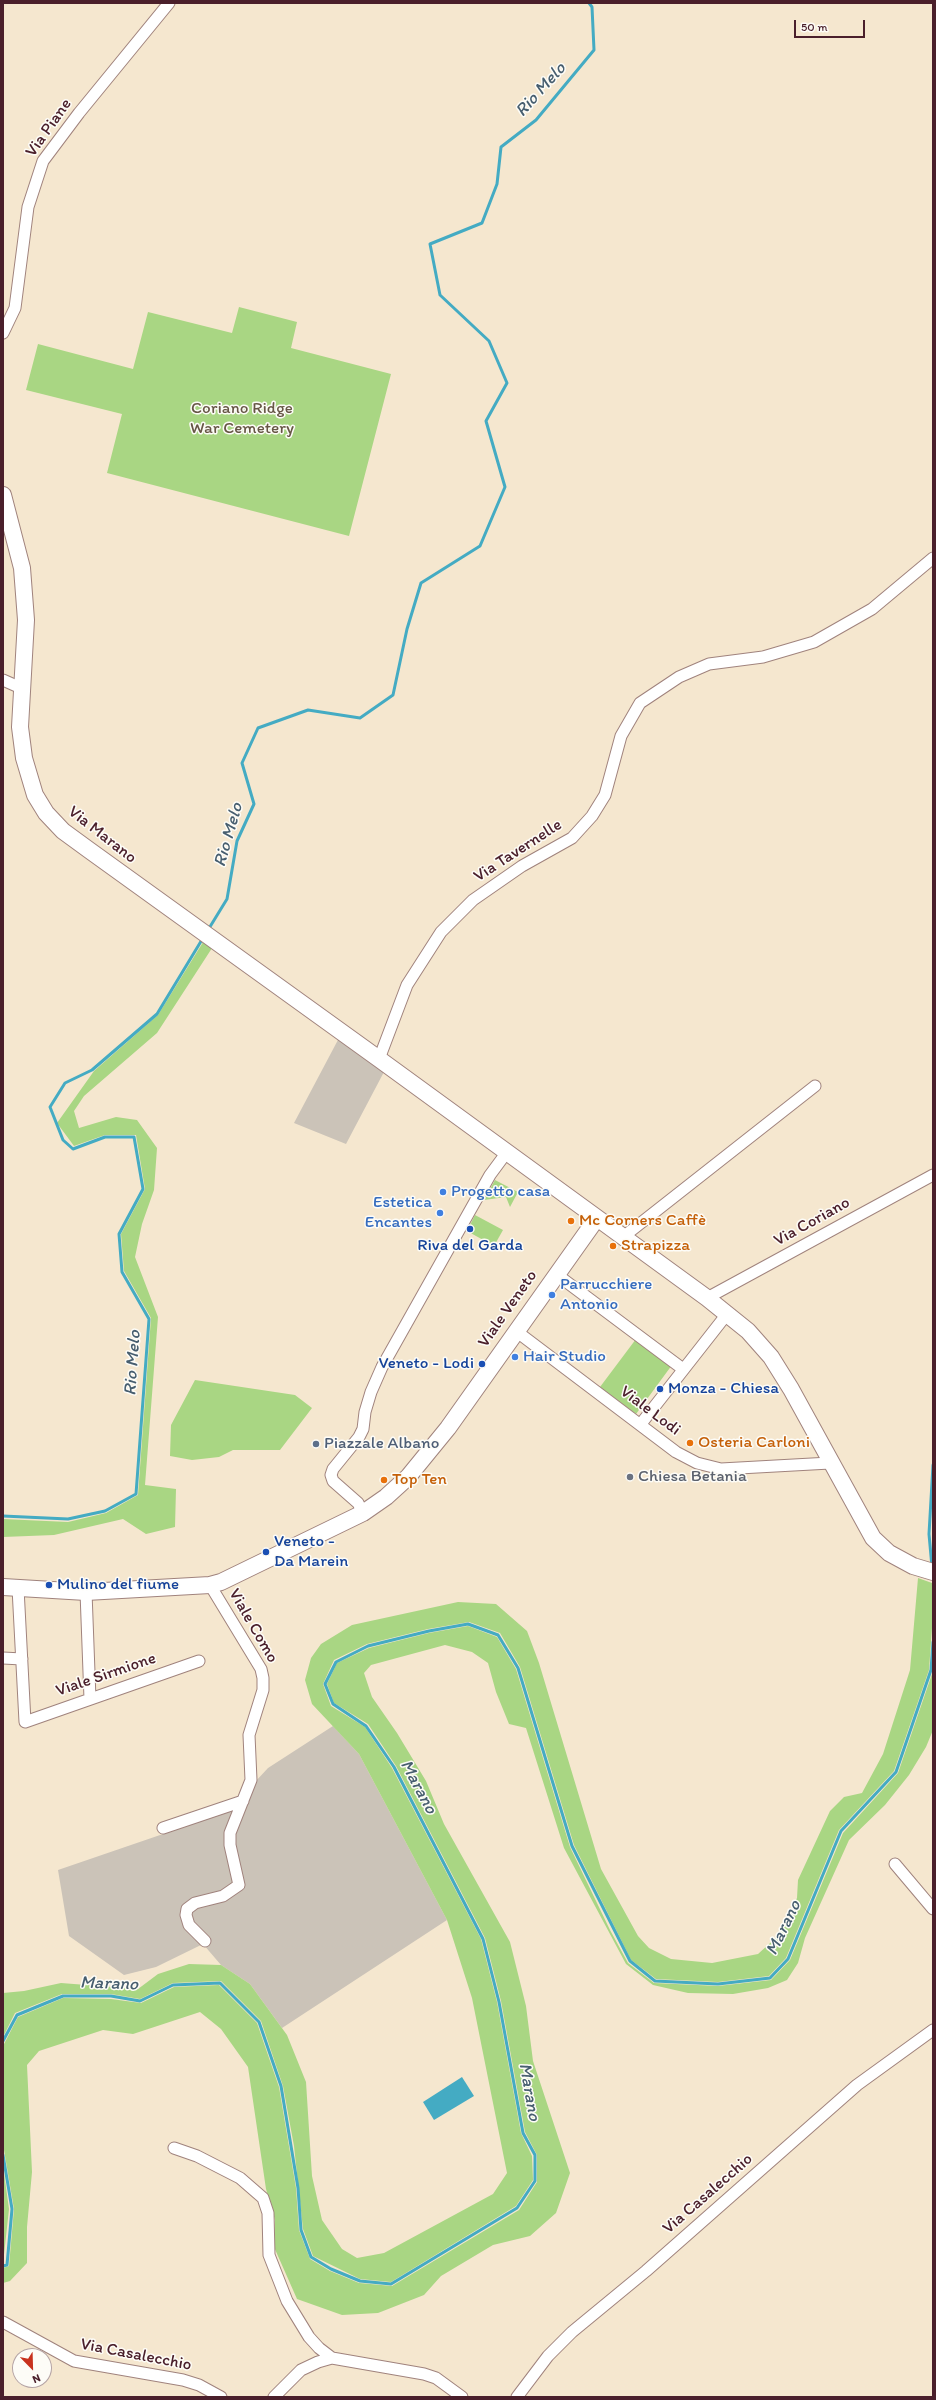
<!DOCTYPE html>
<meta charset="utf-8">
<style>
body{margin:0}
#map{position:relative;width:936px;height:2400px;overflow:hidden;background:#f5e7cf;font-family:Itim,sans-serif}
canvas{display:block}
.frame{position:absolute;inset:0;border:4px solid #4a1f2b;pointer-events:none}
.north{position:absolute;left:12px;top:2348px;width:40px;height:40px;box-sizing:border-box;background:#fdfcf7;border:1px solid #b5a4a5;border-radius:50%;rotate:157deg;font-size:11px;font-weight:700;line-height:16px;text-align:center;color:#4a1f2b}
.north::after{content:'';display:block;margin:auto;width:14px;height:18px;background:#c8321e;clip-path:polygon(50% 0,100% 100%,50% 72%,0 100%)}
.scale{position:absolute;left:794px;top:20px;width:71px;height:18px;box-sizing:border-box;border:2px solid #4a1f2b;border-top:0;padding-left:5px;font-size:12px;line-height:14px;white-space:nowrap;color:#4a1f2b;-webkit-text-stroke:3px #fdfcf7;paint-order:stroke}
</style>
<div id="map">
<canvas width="936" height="2400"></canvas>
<div class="frame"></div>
<div class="north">N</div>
<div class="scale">50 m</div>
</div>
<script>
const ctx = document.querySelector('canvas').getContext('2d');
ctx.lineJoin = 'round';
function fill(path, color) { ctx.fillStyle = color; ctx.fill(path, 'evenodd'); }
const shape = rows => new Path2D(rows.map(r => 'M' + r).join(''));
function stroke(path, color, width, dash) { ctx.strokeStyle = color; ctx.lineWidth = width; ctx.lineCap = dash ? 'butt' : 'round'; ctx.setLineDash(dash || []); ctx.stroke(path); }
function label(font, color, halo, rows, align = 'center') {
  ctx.font = font + ' Itim,sans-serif'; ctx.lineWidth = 3; ctx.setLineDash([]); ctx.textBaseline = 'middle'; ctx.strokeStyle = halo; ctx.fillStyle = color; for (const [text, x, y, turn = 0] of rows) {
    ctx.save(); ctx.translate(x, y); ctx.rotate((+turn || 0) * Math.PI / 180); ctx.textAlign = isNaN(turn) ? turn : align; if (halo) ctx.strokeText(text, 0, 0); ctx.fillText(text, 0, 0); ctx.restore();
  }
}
const industrial = shape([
 [339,1038,385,1070,346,1144,294,1123],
 [333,1726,359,1754,447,1920,282,2028,250,1984,221,1965,203,1944,156,1967,124,1975,69,1936,58,1870,236,1809,233,1817,235,1880,231,1888,184,1907,193,1922,191,1911,197,1907,225,1900,236,1894,243,1887,234,1845,234,1834,255,1782,268,1768]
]);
const green = shape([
 [239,307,297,322,291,348,391,374,349,536,107,473,122,414,26,390,38,344,133,369,148,312,232,333],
 [205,939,214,945,157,1033,84,1096,74,1111,79,1128,116,1117,137,1120,157,1148,154,1190,142,1224,135,1257,158,1317,145,1485,176,1489,175,1527,146,1534,123,1519,54,1535,3,1537,3,1519,68,1522,106,1513,138,1495,151,1318,124,1271,121,1234,145,1189,136,1135,105,1135,74,1146,57,1123,94,1071,158,1015],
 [495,1180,518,1192,510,1207,506,1197,484,1200],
 [475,1215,503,1230,494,1246,467,1231],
 [636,1339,672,1365,636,1414,600,1387],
 [195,1380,295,1395,312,1408,280,1450,233,1450,219,1457,192,1460,170,1456,171,1425],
 [918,1578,932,1583,933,1614,929,1670,894,1771,839,1830,786,1958,769,1976,718,1982,656,1979,631,1960,574,1845,520,1667,500,1633,469,1622,428,1629,367,1644,334,1660,323,1684,331,1706,365,1727,392,1768,481,1939,497,2002,521,2133,532,2156,533,2180,516,2206,391,2282,360,2279,313,2256,303,2229,294,2146,283,2086,261,2021,221,1981,173,1983,140,1999,111,1994,62,1994,15,2013,3,2037,3,1993,24,1991,61,1983,138,1989,158,1974,189,1964,221,1965,250,1984,287,2035,306,2082,312,2176,322,2220,342,2249,357,2258,384,2253,493,2194,507,2173,472,1998,447,1920,359,1754,312,1704,305,1680,311,1658,321,1644,352,1625,458,1602,496,1604,527,1631,539,1663,601,1869,638,1936,649,1948,671,1959,712,1963,758,1954,780,1934,797,1898,798,1880,830,1811,844,1797,862,1793,883,1754,910,1670],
 [468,1626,497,1637,516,1669,570,1847,610,1930,628,1963,654,1983,718,1986,771,1980,790,1960,843,1833,898,1773,933,1671,933,1730,926,1747,909,1775,885,1805,849,1840,805,1938,798,1963,787,1980,768,1988,733,1994,688,1993,653,1985,626,1964,564,1848,526,1728,509,1724,496,1692,488,1663,472,1652,445,1645,371,1665,364,1673,372,1697,397,1733,426,1781,444,1824,510,1942,526,2006,533,2061,570,2173,556,2213,530,2236,493,2245,441,2276,424,2295,378,2313,342,2315,297,2299,274,2247,275,2220,266,2189,248,2067,221,2029,200,2012,133,2034,103,2030,39,2051,27,2065,32,2172,27,2227,27,2263,10,2281,3,2283,3,2268,9,2266,14,2209,3,2144,3,2046,18,2017,63,1998,111,1999,141,2003,174,1987,219,1985,257,2023,279,2087,296,2188,299,2230,310,2259,330,2271,359,2283,392,2286,519,2210,537,2182,537,2155,525,2132,501,2001,485,1938,396,1766,368,1724,334,1703,327,1684,337,1663,369,1648,429,1633],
 [3,2166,9,2209,3,2264]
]);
const water = shape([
 [462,2077,474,2096,434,2120,423,2102]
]);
const stream = shape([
 [208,930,227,899,237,841,254,804,242,763,258,728,308,710,360,718,393,695,407,629,421,583,480,546,505,487,486,421,507,383,489,341,440,295,430,244,482,223,497,184,501,147,536,120,594,50,592,7,589,3],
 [3,1516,68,1519,105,1511,136,1494,149,1319,122,1272,119,1234,143,1189,134,1137,105,1137,73,1149,63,1140,50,1107,65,1083,92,1070,157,1014,203,938],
 [932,1567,929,1534,933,1465],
 [3,2041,17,2015,63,1996,111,1996,140,2001,173,1985,220,1983,259,2022,281,2086,298,2188,301,2230,311,2257,331,2269,360,2281,391,2284,517,2208,535,2181,535,2155,523,2133,499,2002,483,1939,394,1767,366,1726,333,1704,325,1684,336,1662,368,1646,429,1631,468,1624,498,1635,518,1668,572,1846,630,1961,655,1981,718,1984,770,1978,788,1959,841,1831,896,1772,931,1670,933,1642],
 [3,2155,12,2209,7,2265,3,2266]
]);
const street = shape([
 [3,333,15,308,28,207,43,161,79,113,169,3],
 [3,680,21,688],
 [379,1059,407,985,441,932,473,900,522,866,572,838,592,816,605,795,621,736,640,703,679,677,709,664,763,657,814,642,872,609,933,558],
 [623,1237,815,1086],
 [556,1274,683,1369],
 [707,1298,933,1175],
 [516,1331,676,1452,697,1463,721,1469,830,1463],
 [640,1425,727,1314],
 [363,1513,358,1503,333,1481,331,1475,333,1469,359,1437,363,1429,365,1412,371,1392,382,1367,490,1175,507,1152],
 [18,1588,25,1722,199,1661],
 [86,1592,90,1699],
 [3,1658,22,1659],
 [163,1828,243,1801],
 [895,1864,933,1909],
 [205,1941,189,1925,186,1915,187,1909,195,1903,223,1896,239,1885,230,1845,230,1833,251,1780,249,1735,263,1690,263,1678,261,1669,210,1585],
 [174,2148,197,2156,240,2178,263,2198,268,2213,269,2255,287,2301,309,2337,319,2348,332,2358],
 [3,2322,74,2361,183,2380,199,2385,221,2397],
 [274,2397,301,2370,318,2362,332,2358,424,2374,436,2378,462,2397],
 [517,2397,548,2356,572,2332,646,2271,857,2085,933,2030]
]);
const secondary = shape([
 [3,495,22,568,26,620,20,727,24,758,35,795,46,813,63,831,89,850,379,1059,707,1298,748,1331,771,1357,791,1389,873,1538,889,1553,913,1566,933,1572],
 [3,1587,86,1592,210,1585,221,1582,363,1513,386,1497,408,1477,448,1428,597,1218]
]);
const markers = [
 [443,1192,4,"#3f7fe0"],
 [440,1213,4,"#3f7fe0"],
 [571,1221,4,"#e8710a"],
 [470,1229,4,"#1a4fb4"],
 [613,1246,4,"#e8710a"],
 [552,1295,4,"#3f7fe0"],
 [515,1357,4,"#3f7fe0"],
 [482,1364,4,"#1a4fb4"],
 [660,1389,4,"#1a4fb4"],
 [690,1443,4,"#e8710a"],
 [316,1444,4,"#5c6f8a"],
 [630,1477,4,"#6b7280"],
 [384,1480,4,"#e8710a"],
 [266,1552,4,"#1a4fb4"],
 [49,1585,4,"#1a4fb4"]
];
const streetNames = [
 ["Via Piane",49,128,-55],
 ["Via Marano",102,835,38],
 ["Via Tavernelle",518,851,-33],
 ["Via Coriano",812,1222,-29],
 ["Viale Veneto",508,1309,-55],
 ["Viale Lodi",650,1411,37],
 ["Viale Como",253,1626,60],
 ["Viale Sirmione",106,1675,-19],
 ["Via Casalecchio",708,2194,-41],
 ["Via Casalecchio",136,2355,11]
];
const parkNames = [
 ["Coriano Ridge",242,409],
 ["War Cemetery",242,429]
];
const shopNames = [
 ["Progetto casa",451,1192],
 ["Estetica",432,1203,"right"],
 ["Encantes",432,1223,"right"],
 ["Parrucchiere",560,1285],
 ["Antonio",560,1305],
 ["Hair Studio",523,1357]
];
const foodNames = [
 ["Mc Corners Caffè",579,1221],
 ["Strapizza",621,1246],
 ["Osteria Carloni",698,1443],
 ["Top Ten",392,1480]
];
const transitNames = [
 ["Riva del Garda",470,1246,"center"],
 ["Veneto - Lodi",474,1364,"right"],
 ["Monza - Chiesa",668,1389],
 ["Veneto -",274,1542],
 ["Da Marein",274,1562],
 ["Mulino del fiume",57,1585]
];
const serviceNames = [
 ["Piazzale Albano",324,1444]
];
const worshipNames = [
 ["Chiesa Betania",638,1477]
];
const waterNames = [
 ["Rio Melo",541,90,-48],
 ["Rio Melo",229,835,-74],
 ["Rio Melo",133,1363,-86],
 ["Marano",418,1787,62],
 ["Marano",784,1928,-64],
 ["Marano",109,1984,2],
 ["Marano",529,2092,80]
];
fill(industrial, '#cbc3b8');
fill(green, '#a9d683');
fill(water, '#44abc3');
stroke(stream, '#44abc3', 3);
stroke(street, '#a0837d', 13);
stroke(secondary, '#a0837d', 18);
stroke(street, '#fff', 11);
stroke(secondary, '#fff', 16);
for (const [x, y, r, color] of markers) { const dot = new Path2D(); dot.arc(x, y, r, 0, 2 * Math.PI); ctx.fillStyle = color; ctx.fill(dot); stroke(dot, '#fdfcf7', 1.5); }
label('17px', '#4a1f2b', '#fdfcf7', streetNames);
label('17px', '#665645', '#fdfcf7', parkNames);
label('17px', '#366cbe', '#fdfcf7', shopNames, 'left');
label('17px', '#c56008', '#fdfcf7', foodNames, 'left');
label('17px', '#164399', '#fdfcf7', transitNames, 'left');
label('17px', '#4e5e75', '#fdfcf7', serviceNames, 'left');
label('17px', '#5b616d', '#fdfcf7', worshipNames, 'left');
label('italic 18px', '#475e6f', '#fdfcf7', waterNames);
</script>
